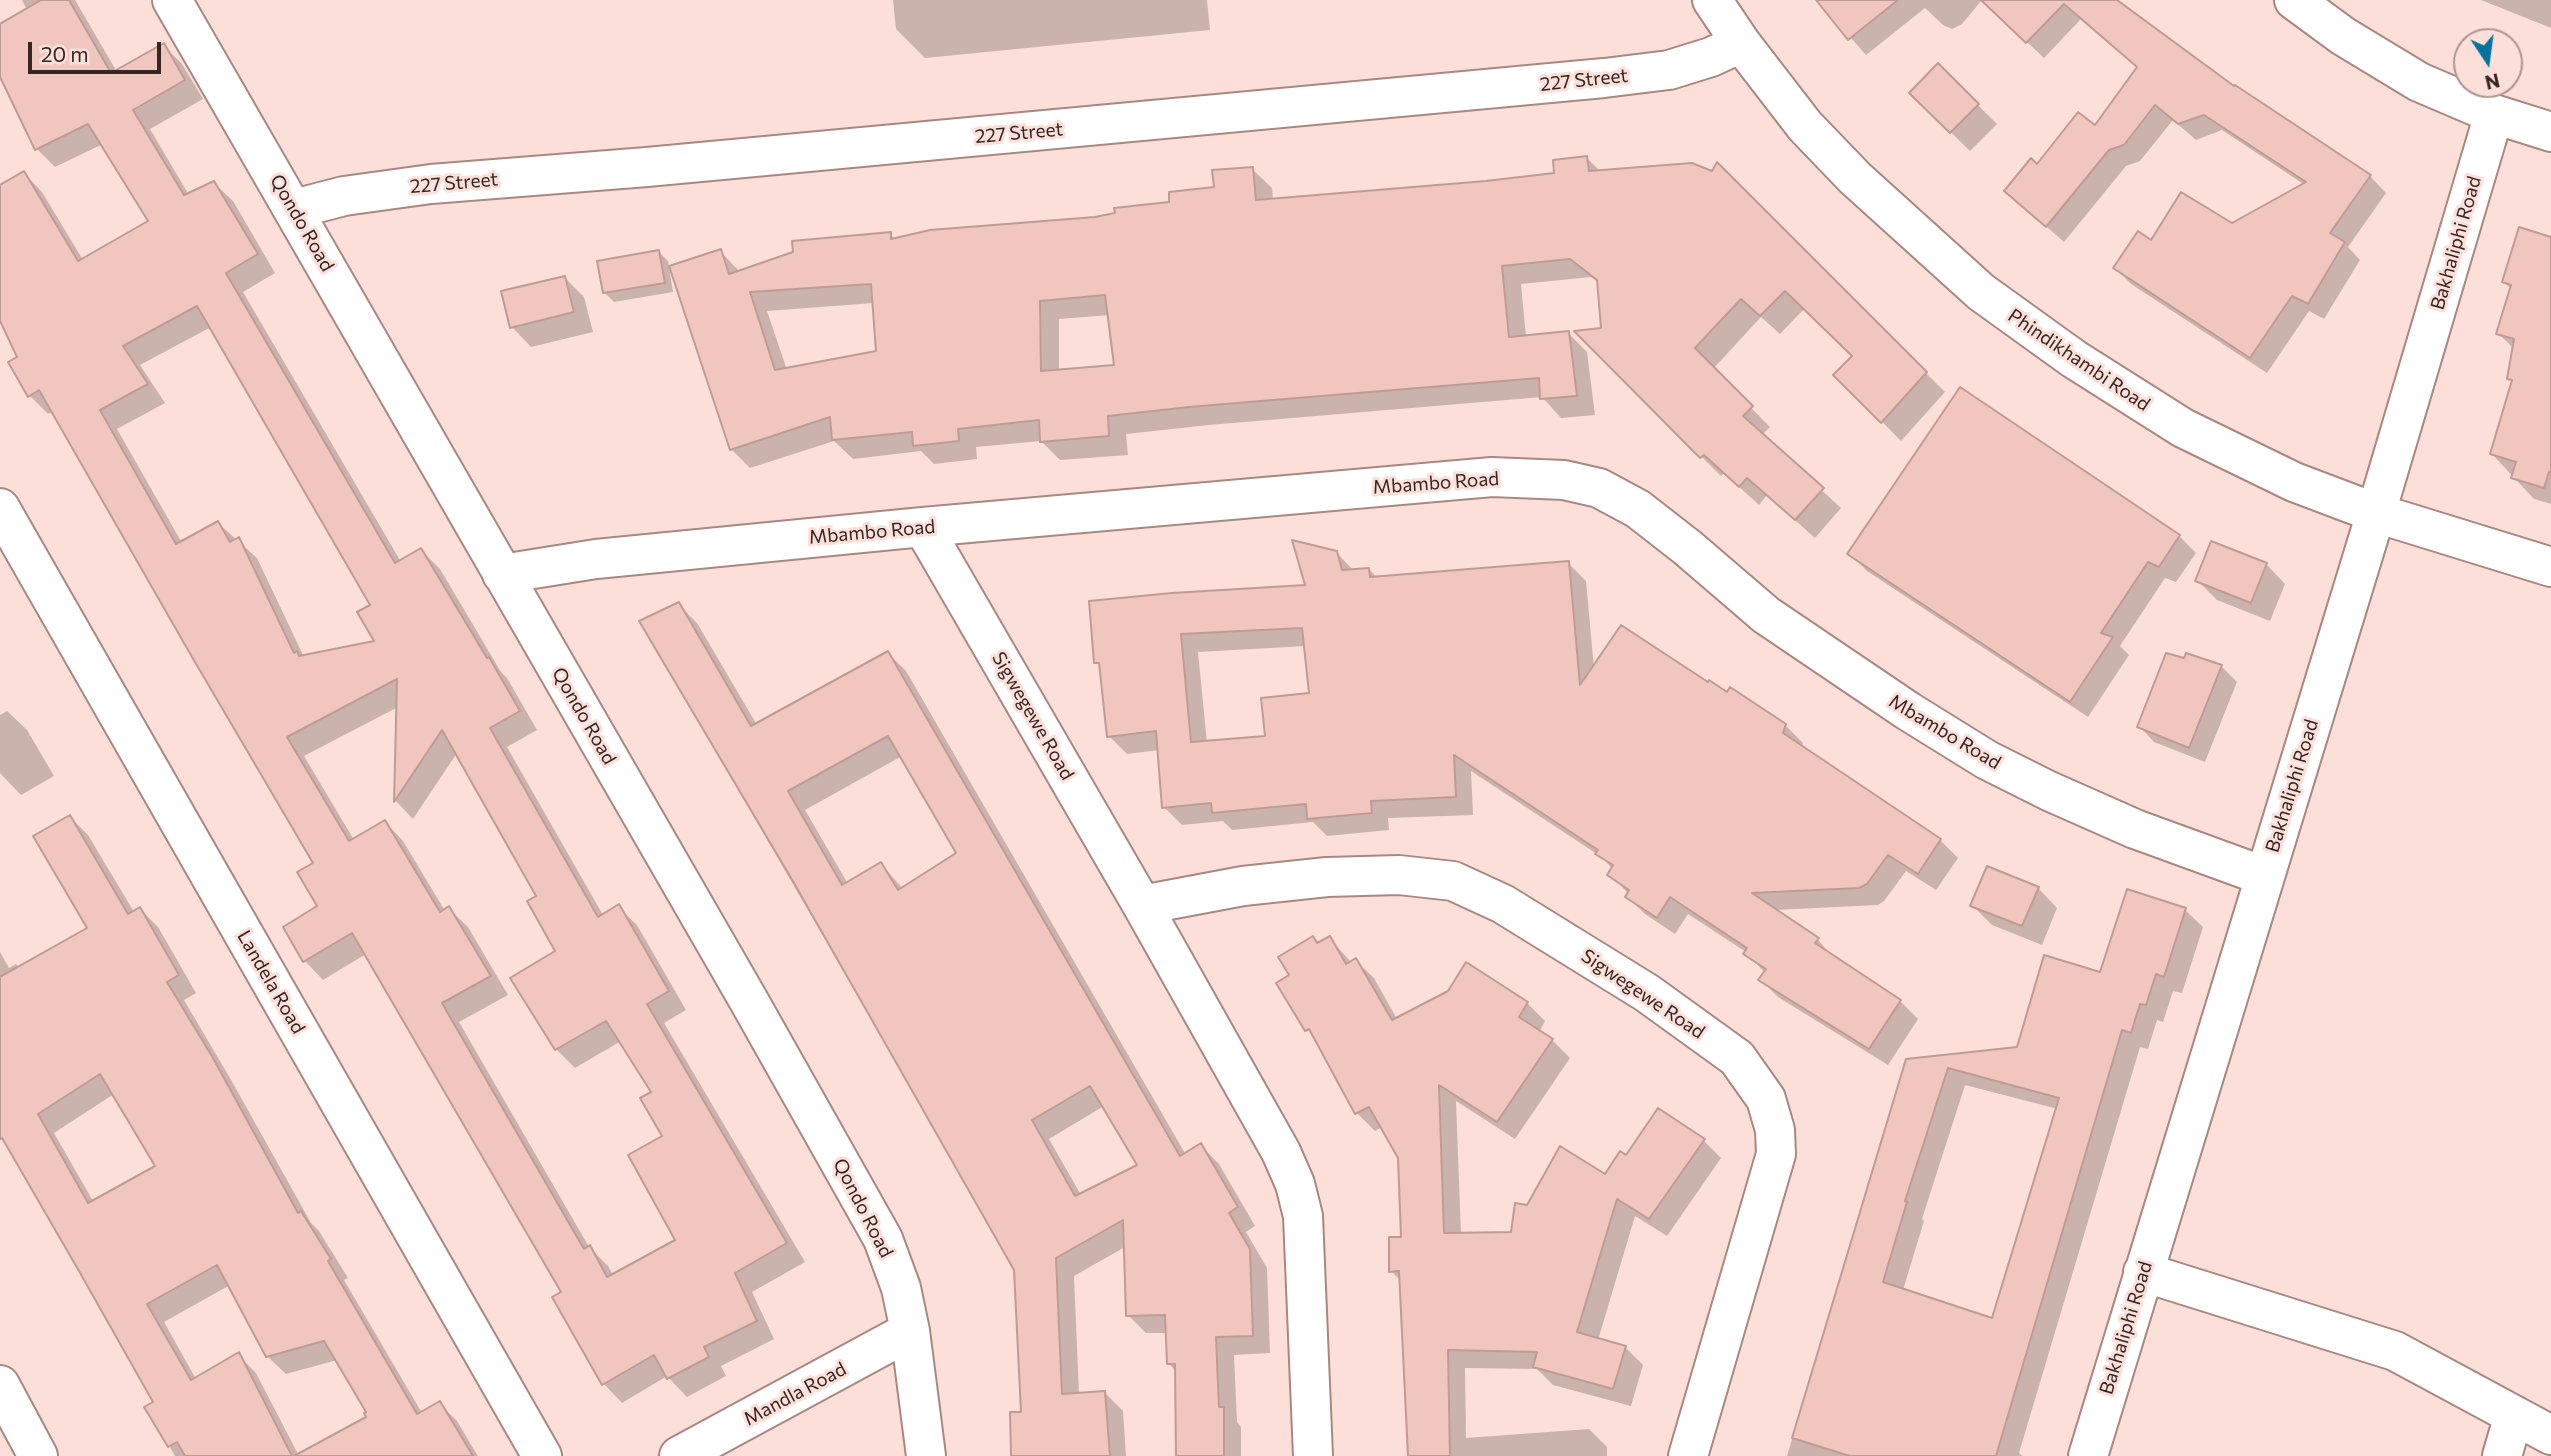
<!DOCTYPE html>
<style>
body{margin:0}
#map{position:relative;width:2551px;height:1456px;overflow:hidden;background:#fddfd9;font-family:Commissioner,sans-serif}
canvas{display:block}
.north{position:absolute;left:2453px;top:28px;width:70px;height:70px;box-sizing:border-box;background:#fddfd9;border:2px solid #ad9590;border-radius:50%;rotate:167deg;font-size:19px;font-weight:700;line-height:28px;text-align:center;color:#342623}
.north::after{content:'';display:block;margin:auto;width:24px;height:32px;background:#01749e;clip-path:polygon(50% 0,100% 100%,50% 72%,0 100%)}
.scale{position:absolute;left:28px;top:42px;width:133px;height:32px;box-sizing:border-box;border:4px solid #342623;border-top:0;padding-left:9px;font-size:21px;line-height:24px;white-space:nowrap;color:#342623;-webkit-text-stroke:5px #fddfd9;paint-order:stroke}
</style>
<div id="map">
<canvas width="2551" height="1456"></canvas>
<div class="north">N</div>
<div class="scale">20 m</div>
</div>
<script>
const ctx = document.querySelector('canvas').getContext('2d');
ctx.lineJoin = 'round';
function fill(path, color) { ctx.fillStyle = color; ctx.fill(path, 'evenodd'); }
const shape = rows => new Path2D(rows.map(r => 'M' + r).join(''));
function stroke(path, color, width, dash) { ctx.strokeStyle = color; ctx.lineWidth = width; ctx.lineCap = dash ? 'butt' : 'round'; ctx.setLineDash(dash || []); ctx.stroke(path); }
function label(font, color, halo, rows, align = 'center') {
  ctx.font = font + ' Commissioner,sans-serif'; ctx.lineWidth = 6; ctx.setLineDash([]); ctx.textBaseline = 'middle'; ctx.strokeStyle = halo; ctx.fillStyle = color; for (const [text, x, y, turn = 0] of rows) {
    ctx.save(); ctx.translate(x, y); ctx.rotate((+turn || 0) * Math.PI / 180); ctx.textAlign = isNaN(turn) ? turn : align; if (halo) ctx.strokeText(text, 0, 0); ctx.fillText(text, 0, 0); ctx.restore();
  }
}
const shadow = shape([
 [22,0,75,0,117,72,163,45,182,64,203,99,150,129,189,195,214,183,233,201,275,273,243,292,401,562,421,550,440,569,501,672,507,678,537,730,507,747,603,915,618,907,637,925,686,1010,664,1023,805,1262,752,1292,774,1339,721,1366,726,1376,687,1397,667,1376,622,1403,604,1384,564,1293,366,954,323,980,305,961,285,927,320,906,315,863,53,411,48,414,30,396,19,357,0,317,0,187,24,173,42,192,83,260,151,221,103,144,55,167,37,149,0,73,0,26,27,10],
 [211,327,372,606,376,642,304,657,257,558,218,523,182,543,117,429,165,403,140,365],
 [398,707,396,801,413,819,457,753,539,897,557,952,556,1049,575,1068,621,1041,653,1093,665,1137,678,1240,613,1275,608,1266,589,1247,459,1022,508,995,468,927,449,909,445,911,403,841,385,822,354,840,304,756],
 [893,0,1207,0,1210,30,925,58,896,29],
 [1818,0,2115,0,2235,89,2236,87,2370,176,2386,193,2348,247,2360,260,2324,319,2309,311,2267,373,2131,284,2115,268,2151,242,2232,225,2305,185,2222,130,2196,140,2173,120,2140,161,2126,166,2064,242,2006,191,2037,166,2095,128,2138,68,2081,19,2044,58,1982,0,1962,24,1952,29,1943,25,1925,8,1866,55],
 [2481,0,2551,0,2551,28],
 [1938,66,1997,124,1970,151,1911,93],
 [1587,158,1601,172,1713,173,1717,165,1945,392,1901,441,1836,375,1854,357,1805,308,1780,334,1761,317,1713,369,1770,427,1762,435,1841,508,1815,538,1767,495,1759,505,1724,473,1721,476,1577,332,1603,330,1599,283,1591,277,1521,284,1526,337,1568,333,1587,352,1595,415,1561,418,1542,397,1209,425,1126,434,1128,455,1060,460,1041,441,976,447,977,459,934,464,921,451,853,459,834,441,750,468,731,449,720,251,740,272,890,234,896,240,1096,218,1171,203,1216,188,1252,169,1272,188,1273,200,1486,183,1556,175],
 [874,303,878,352,787,370,767,311],
 [1110,315,1116,366,1059,371,1059,319],
 [2551,239,2551,504,2534,499,2492,454,2513,383,2509,379,2514,349,2498,333,2511,289,2504,282],
 [658,251,668,261,673,292,614,302,605,293],
 [565,278,584,297,593,332,531,347,512,327],
 [2179,536,2196,553,2176,582,2165,578,2120,646,2129,655,2088,717,1867,571,1850,554],
 [1336,552,1354,571,1369,569,1377,578,1568,563,1586,581,1594,668,1708,684,1785,725,1803,743,1801,747,1940,840,1958,858,1936,890,1906,871,1884,901,1878,905,1774,910,1817,939,1834,958,1900,1001,1918,1019,1888,1065,1778,997,1760,979,1765,973,1746,952,1688,914,1675,934,1645,914,1627,897,1629,894,1609,874,1613,869,1600,856,1471,771,1473,815,1388,818,1389,830,1327,836,1313,822,1232,830,1223,821,1182,825,1164,807,1159,750,1127,754,1109,736,1101,667,1096,662,1307,586],
 [1306,646,1311,695,1267,737,1207,743,1198,652],
 [2266,564,2285,584,2270,621,2217,600,2197,580],
 [678,604,697,623,757,725,888,653,906,671,1186,1155,1200,1145,1219,1164,1255,1226,1246,1232,1267,1268,1270,1353,1234,1355,1237,1422,1241,1427,1241,1456,1177,1456,1177,1372,1169,1364,1168,1333,1146,1333,1128,1315,1125,1247,1074,1276,1079,1394,1105,1393,1123,1411,1126,1456,1013,1456,1022,1413,1016,1269,641,622],
 [902,756,958,854,903,889,881,864,848,884,805,810],
 [1104,1106,1140,1166,1081,1195,1049,1139],
 [2221,666,2237,682,2205,762,2154,742,2139,726],
 [7,711,27,730,54,776,21,795,0,773,0,715],
 [70,817,88,835,134,912,140,909,158,927,196,993,184,1000,230,1078,311,1223,319,1231,348,1278,344,1280,422,1413,439,1403,457,1421,478,1456,324,1456,369,1418,368,1413,337,1360,286,1374,267,1356,230,1285,164,1322,196,1379,238,1355,256,1373,299,1456,175,1456,147,1407,156,1402,0,1133,0,952,9,968,16,964,20,968,89,928],
 [114,1094,158,1167,93,1201,54,1133],
 [2038,888,2057,908,2042,945,1992,925,1972,905],
 [2185,910,2203,927,2182,993,2173,991,2163,1022,2157,1020,2148,1049,2140,1047,2019,1453,2022,1456,1787,1456,1907,1060,2019,1048,2101,974],
 [1965,1085,2058,1109,1993,1321,1903,1290,1924,1221,1922,1219],
 [1329,938,1351,962,1355,960,1374,978,1397,1019,1527,1003,1545,1021,1539,1032,1552,1040,1570,1058,1515,1139,1456,1101,1461,1235,1512,1233,1528,1207,1605,1177,1627,1157,1703,1140,1721,1158,1667,1236,1635,1216,1598,1340,1625,1347,1643,1365,1631,1406,1553,1385,1537,1369,1465,1368,1466,1438,1589,1429,1607,1447,1607,1456,1409,1456,1401,1281,1391,1271,1403,1238,1399,1157,1382,1127,1375,1131,1357,1113,1317,1040,1307,1029,1291,976,1313,939,1319,944]
]);
const building = shape([
 [41,0,69,0,111,73,164,43,185,80,133,110,184,195,214,181,258,254,226,273,395,563,421,548,487,658,489,657,520,711,490,728,598,917,619,904,669,991,647,1004,787,1243,735,1273,757,1321,704,1347,709,1357,667,1379,654,1355,602,1385,552,1297,561,1292,352,933,303,962,283,927,317,906,297,872,313,863,192,657,39,390,28,397,8,362,17,357,0,321,0,185,24,171,78,261,148,221,88,124,35,150,0,77,0,24,41,0],
 [197,306,370,605,357,612,374,641,299,656,297,651,294,653,239,537,230,542,218,521,176,544,100,410,148,384,123,346,197,306],
 [397,679,394,802,442,730,536,896,527,901,555,951,510,978,555,1050,606,1021,651,1092,640,1098,662,1136,628,1155,675,1240,607,1277,590,1245,584,1249,442,1003,491,976,449,906,440,912,385,820,349,841,287,737,397,679],
 [1816,0,1898,0,1848,40,1816,0],
 [1981,0,2117,0,2234,86,2235,85,2371,175,2330,233,2345,242,2308,304,2292,296,2250,358,2113,268,2138,231,2151,240,2181,192,2232,223,2306,182,2204,115,2178,124,2155,105,2124,145,2109,150,2046,227,2004,191,2031,158,2037,164,2078,112,2095,125,2137,67,2064,4,2026,43,1981,0],
 [1938,63,1979,104,1950,133,1909,93,1938,63],
 [1587,156,1589,171,1692,163,1712,171,1717,162,1927,372,1881,423,1833,375,1852,356,1785,291,1760,316,1741,299,1695,348,1753,406,1743,416,1824,488,1795,520,1747,478,1739,487,1704,455,1700,458,1574,331,1601,328,1597,280,1570,259,1502,266,1509,337,1569,331,1577,396,1540,399,1539,378,1189,407,1108,416,1109,436,1040,442,1039,420,958,429,959,441,913,446,912,432,832,440,830,417,730,450,669,266,721,249,729,274,793,252,792,241,891,232,891,239,930,230,1095,217,1115,213,1114,208,1169,202,1169,192,1214,187,1212,170,1253,167,1256,200,1486,181,1554,173,1553,160,1587,156],
 [871,284,876,351,775,370,750,292,871,284],
 [1105,295,1114,365,1041,371,1040,301,1105,295],
 [2519,227,2551,237,2551,472,2549,472,2544,488,2511,478,2516,462,2490,454,2512,380,2507,379,2514,339,2496,334,2511,285,2502,282,2519,227],
 [659,250,665,283,603,293,597,261,659,250],
 [565,276,574,312,510,328,501,291,565,276],
 [1960,387,2180,535,2159,567,2148,562,2101,633,2113,637,2070,702,1847,554,1960,387],
 [1292,540,1337,551,1342,570,1369,568,1370,577,1569,561,1580,685,1621,625,1708,682,1709,680,1727,692,1730,687,1786,724,1783,733,1941,839,1918,874,1888,855,1867,884,1859,888,1752,893,1819,938,1815,943,1901,1000,1869,1049,1758,980,1766,969,1743,954,1747,948,1670,897,1657,918,1625,897,1629,890,1607,875,1613,865,1595,854,1598,850,1454,755,1456,797,1371,801,1372,813,1307,819,1306,804,1212,813,1211,803,1162,808,1156,731,1107,737,1099,663,1094,663,1089,601,1172,593,1305,585,1292,540],
 [1302,628,1309,693,1261,698,1265,736,1191,742,1181,634,1302,628],
 [2211,541,2267,563,2251,603,2195,581,2211,541],
 [679,602,751,726,888,651,1180,1156,1201,1143,1238,1207,1229,1213,1250,1249,1253,1336,1216,1337,1219,1407,1224,1407,1224,1456,1176,1456,1175,1364,1167,1364,1165,1315,1126,1316,1123,1220,1056,1258,1062,1394,1105,1391,1110,1456,1011,1456,1010,1412,1021,1412,1014,1270,794,883,639,621,679,602],
 [888,736,956,853,898,890,881,862,842,885,788,791,888,736],
 [1090,1086,1137,1165,1075,1196,1032,1120,1090,1086],
 [2166,653,2184,658,2186,653,2222,665,2189,748,2137,727,2166,653],
 [70,815,128,914,140,907,179,975,167,982,213,1058,298,1213,301,1211,331,1259,328,1261,417,1414,440,1401,473,1456,294,1456,366,1417,364,1413,366,1412,324,1341,266,1357,217,1265,147,1304,191,1380,239,1352,292,1456,185,1456,177,1442,168,1447,144,1407,153,1402,79,1271,2,1138,0,1139,0,977,87,928,33,836,70,815],
 [100,1074,155,1166,88,1203,38,1114,100,1074],
 [1987,866,2039,887,2022,926,1970,906,1987,866],
 [2127,889,2186,908,2164,977,2156,974,2146,1005,2140,1004,2131,1033,2122,1030,1996,1456,1850,1456,1792,1438,1906,1059,2017,1047,2044,955,2100,972,2127,889],
 [1948,1068,2059,1098,1992,1318,1883,1282,1907,1202,1905,1201,1948,1068],
 [1313,936,1317,943,1330,936,1346,964,1356,958,1392,1020,1448,991,1466,962,1528,1002,1519,1017,1553,1039,1497,1122,1439,1085,1444,1233,1511,1232,1515,1203,1527,1205,1560,1146,1605,1174,1620,1151,1626,1155,1658,1108,1705,1139,1649,1219,1617,1199,1577,1332,1626,1346,1613,1389,1533,1367,1537,1352,1448,1350,1450,1456,1408,1456,1399,1271,1389,1272,1389,1237,1401,1237,1398,1158,1369,1107,1355,1114,1309,1029,1305,1031,1276,983,1289,975,1278,957,1313,936]
]);
const minor = shape([
 [172,0,749,1001,883,1239,901,1288,910,1331,926,1456],
 [1712,0,1741,43,1805,126,1855,178,1981,292,2074,359,2183,428,2294,482,2376,513,2551,567],
 [294,209,344,196,431,184,647,167,1604,78,1669,70,1711,57,1741,43],
 [0,508,542,1456],
 [923,527,1142,905,1281,1152,1295,1184,1303,1216,1313,1456],
 [502,574,596,559,923,527,1492,477,1564,480,1599,488,1638,509,1688,548,1766,615,1908,711,1987,760,2049,791,2135,829,2264,876],
 [1142,905,1243,886,1327,877,1399,875,1453,881,1503,904,1647,993,1737,1058,1766,1099,1775,1130,1776,1154,1688,1456],
 [2143,1272,2395,1351,2551,1435],
 [0,1385,38,1456],
 [679,1456,910,1331],
 [2088,1456,2376,513,2494,114],
 [2502,1456,2514,1415]
]);
const tertiary = shape([
 [2294,0,2343,36,2419,82,2494,114,2551,132]
]);
const streetNames = [
 ["227 Street",1584,80,-6],
 ["227 Street",1019,133,-5],
 ["227 Street",454,183,-5],
 ["Qondo Road",302,223,60],
 ["Bakhaliphi Road",2456,243,-74],
 ["Phindikhambi Road",2079,360,34],
 ["Mbambo Road",1436,483,-4],
 ["Mbambo Road",872,532,-5],
 ["Qondo Road",584,716,60],
 ["Sigwegewe Road",1033,716,60],
 ["Mbambo Road",1945,732,31],
 ["Bakhaliphi Road",2292,786,-73],
 ["Landela Road",271,982,60],
 ["Sigwegewe Road",1643,994,34],
 ["Qondo Road",863,1208,63],
 ["Bakhaliphi Road",2126,1328,-73],
 ["Mandla Road",795,1394,-28]
];
fill(shadow, '#0003');
fill(building, '#f1c6be');
stroke(building, '#bf9b95', 2);
stroke(minor, '#aa8781', 42);
stroke(tertiary, '#aa8781', 42);
stroke(minor, '#fff', 38);
stroke(tertiary, '#fff', 38);
label('19px', '#342623', '#fddfd9', streetNames);
</script>
